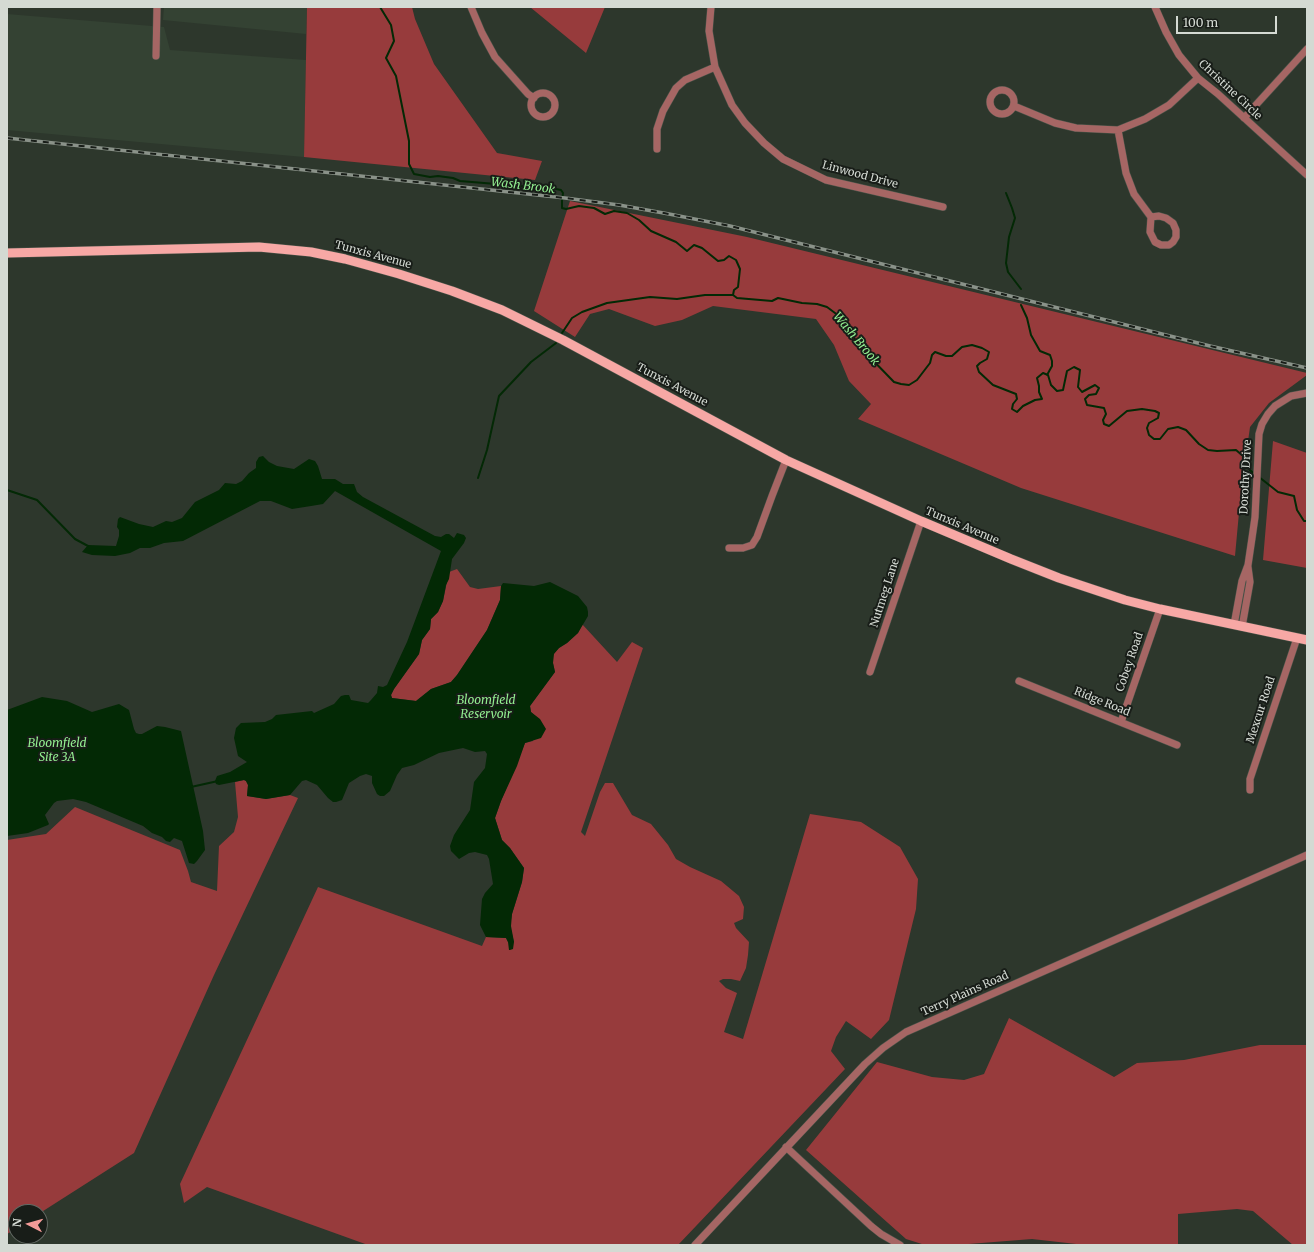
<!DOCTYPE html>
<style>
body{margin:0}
#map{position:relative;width:1314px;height:1252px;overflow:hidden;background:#2d372c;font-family:Merriweather,serif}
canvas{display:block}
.frame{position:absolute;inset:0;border:8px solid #d4dad3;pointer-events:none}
.north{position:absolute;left:8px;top:1204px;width:40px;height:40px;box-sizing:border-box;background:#181d18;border:1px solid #636963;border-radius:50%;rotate:276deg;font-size:11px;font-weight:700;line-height:16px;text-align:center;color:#d4dad3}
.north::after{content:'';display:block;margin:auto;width:14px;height:18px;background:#f59b98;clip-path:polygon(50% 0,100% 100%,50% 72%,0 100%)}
.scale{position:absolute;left:1176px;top:16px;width:101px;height:18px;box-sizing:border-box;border:2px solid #d4dad3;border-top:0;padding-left:5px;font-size:12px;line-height:14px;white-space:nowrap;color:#d4dad3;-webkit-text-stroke:3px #181d18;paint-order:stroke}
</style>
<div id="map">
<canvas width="1314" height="1252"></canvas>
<div class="frame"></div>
<div class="north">N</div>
<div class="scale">100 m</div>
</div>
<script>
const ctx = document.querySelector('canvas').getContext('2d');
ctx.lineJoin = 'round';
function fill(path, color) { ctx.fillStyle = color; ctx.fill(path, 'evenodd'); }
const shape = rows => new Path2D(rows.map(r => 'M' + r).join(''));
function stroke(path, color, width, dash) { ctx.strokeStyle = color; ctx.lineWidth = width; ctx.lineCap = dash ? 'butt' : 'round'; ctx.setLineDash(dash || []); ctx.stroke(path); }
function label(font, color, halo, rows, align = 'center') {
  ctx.font = font + ' Merriweather,serif'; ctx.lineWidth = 4; ctx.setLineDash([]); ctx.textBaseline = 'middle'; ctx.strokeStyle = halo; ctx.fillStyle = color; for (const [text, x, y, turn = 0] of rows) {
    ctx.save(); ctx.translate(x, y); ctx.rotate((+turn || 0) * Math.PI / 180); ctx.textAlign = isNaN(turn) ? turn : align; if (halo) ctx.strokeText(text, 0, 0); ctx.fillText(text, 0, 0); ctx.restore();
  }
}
const built = shape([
 [164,7,307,7,306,34,163,20],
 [7,14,164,27,170,50,306,60,304,157,7,130]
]);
const forest = shape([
 [307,7,412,7,415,19,434,64,497,153,542,161,535,180,304,157],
 [530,7,605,7,586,53],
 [570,201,747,237,1307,373,1307,375,1269,403,1250,427,1241,491,1235,556,1021,488,858,419,871,404,849,381,834,345,816,319,713,306,682,320,655,326,609,309,590,314,575,337,534,311],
 [1273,441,1307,453,1307,568,1263,560],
 [457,569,470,587,478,589,501,586,500,600,487,630,457,675,451,682,431,689,416,701,392,698,391,695,394,689,419,654,422,640,430,629,431,619,438,612,443,601,449,572],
 [582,624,617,662,632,642,643,648,581,832,585,836,600,792,605,783,613,783,632,815,651,824,668,845,676,859,690,867,721,881,739,896,744,907,743,919,734,923,736,928,749,942,748,955,746,968,740,981,731,979,723,979,719,981,726,988,737,993,724,1032,743,1039,810,814,861,822,900,847,918,879,916,909,889,1020,871,1039,846,1021,836,1037,831,1051,845,1069,678,1245,368,1245,207,1187,184,1203,180,1184,318,887,482,946,486,937,506,938,508,942,514,942,510,926,512,914,522,882,524,868,510,848,502,840,495,818,501,801,525,743,533,741,537,718,531,712,530,706,555,672,553,663,553,654,559,648,567,643,578,633],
 [244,780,246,781,248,785,247,796,266,799,290,795,298,798,214,975,134,1153,40,1213,40,1212,16,1212,16,1229,7,1234,7,840,46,834,75,807,180,850,188,871,191,882,217,891,219,846,234,832,238,817,235,782],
 [1009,1018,1114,1077,1137,1063,1184,1060,1260,1045,1307,1045,1307,1245,1293,1245,1253,1211,1237,1209,1178,1214,1178,1245,1085,1245,1032,1239,956,1245,925,1245,906,1239,806,1150,877,1062,932,1077,964,1080,984,1074]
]);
const water = shape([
 [263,456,269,462,277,466,294,469,309,459,315,461,318,466,322,479,335,479,343,484,354,484,357,492,363,497,435,536,441,537,446,534,449,534,454,538,457,533,464,535,466,538,464,543,452,559,449,579,446,585,443,601,438,612,431,619,430,629,422,640,419,654,394,689,391,695,392,698,416,701,431,689,451,682,457,675,487,630,500,600,501,586,503,583,534,586,550,582,578,596,587,607,588,612,588,616,578,633,567,643,559,648,554,654,553,663,555,672,530,706,531,712,540,719,546,729,541,738,525,743,517,766,501,801,495,818,502,840,510,848,524,868,522,882,512,914,511,926,514,942,513,949,510,950,509,950,508,942,506,938,486,937,480,925,482,899,485,893,493,884,489,859,487,855,475,852,469,853,459,859,451,851,450,846,454,835,470,810,474,782,485,768,487,754,485,751,475,752,463,748,439,753,414,765,402,768,397,775,390,791,384,796,380,796,377,794,372,783,372,776,366,774,360,776,349,783,342,800,336,802,333,802,328,798,317,785,306,780,302,781,290,795,266,799,247,796,248,785,246,781,244,780,219,785,216,784,215,781,217,776,230,772,247,762,238,756,234,738,236,728,241,723,265,722,272,719,276,715,312,711,314,713,334,704,341,696,345,695,349,695,351,700,368,703,371,700,377,693,378,686,383,687,387,685,407,642,441,551,335,491,323,504,311,506,292,509,271,501,260,501,183,541,164,543,150,548,140,548,130,553,115,556,92,555,82,552,88,545,116,546,119,536,119,530,117,527,118,519,120,517,139,524,153,527,166,521,172,522,182,518,195,502,219,490,225,483,236,484,242,481,249,473,256,468,256,462,259,457],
 [42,697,67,701,92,712,119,704,129,710,134,729,136,733,139,734,142,734,157,726,165,727,181,731,203,831,205,850,197,861,194,864,189,863,182,841,174,838,170,842,166,841,162,837,152,833,143,826,86,802,73,799,57,801,54,803,45,815,49,824,48,825,28,833,7,836,7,710]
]);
const stream = shape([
 [380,7,391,25,394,41,386,58,396,76,409,141,409,164,414,174,430,177,438,176,453,178,460,181,556,189,561,190,563,193,562,201,562,208,566,209,579,206,594,208,605,214,614,211,627,213,639,220,651,231,676,242,687,251,694,245,702,248,718,261,724,260,729,256,736,260,740,269,738,287,734,290,733,295,737,298,772,301,778,298,802,303,817,304,827,307,839,316,847,326,859,346,894,382,901,384,909,385,917,380,930,363,932,355,935,352,946,356,952,356,962,347,972,345,982,348,989,352,987,359,980,363,977,366,979,372,993,385,1016,394,1017,399,1013,404,1012,409,1017,412,1023,406,1035,400,1042,399,1039,392,1039,386,1037,378,1043,373,1048,375,1051,385,1057,391,1063,390,1067,371,1074,367,1080,370,1078,387,1082,392,1095,385,1099,388,1096,394,1089,395,1085,399,1087,405,1104,408,1106,414,1103,420,1104,424,1109,426,1127,411,1142,409,1155,411,1159,413,1158,418,1149,423,1147,428,1149,435,1154,439,1160,439,1168,429,1178,427,1186,430,1199,444,1208,450,1217,451,1236,450,1243,456,1250,470,1255,475],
 [1006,193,1012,208,1015,218,1009,237,1006,263,1008,272,1021,289],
 [1021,305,1027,318,1031,335,1040,351,1050,355,1052,361,1052,366,1047,375],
 [560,336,572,318,582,312,607,303,650,297,677,299,705,295,733,295],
 [1259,477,1278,492,1294,496,1297,510,1304,521,1307,521],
 [478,478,487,450,499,396,531,362,556,343,558,340],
 [7,490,37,500,75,539,88,546],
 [191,787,218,781]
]);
const minor = shape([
 [471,7,482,33,495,57,528,94,534,98],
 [711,7,709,31,715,67,732,105,745,123,764,143,783,159,826,180,943,207],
 [1155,7,1166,32,1179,55,1198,78,1218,94,1307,175],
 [156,56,157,7],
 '990 102a12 12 0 1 1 24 0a12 12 0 1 1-24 0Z',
 '531 105a12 12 0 1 1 24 0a12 12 0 1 1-24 0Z',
 [1014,106,1055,123,1076,128,1118,130,1145,119,1169,105,1198,78],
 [1244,118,1307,49],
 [1118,130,1126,173,1134,194,1151,217,1150,232,1155,242,1161,245,1169,245,1173,242,1176,237,1176,230,1173,223,1166,218,1159,216,1151,217],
 [657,149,657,129,663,111,676,88,685,80,715,67],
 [729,548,743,548,752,545,757,537,772,496,786,460],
 [1234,625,1242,581,1248,565,1252,538,1255,517,1259,434,1262,424,1268,414,1275,406,1291,396,1307,393],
 [1242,627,1250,582,1248,567],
 [870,672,921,521],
 [1019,681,1177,745],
 [1121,722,1160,609],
 [1250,790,1250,779,1297,638],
 [786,1147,871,1226,881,1234,900,1245],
 [695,1245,865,1064,883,1048,906,1032,1307,855]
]);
const major = shape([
 [7,253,259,247,311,252,345,259,399,274,452,291,502,310,563,340,786,460,921,521,1011,559,1059,578,1125,600,1160,609,1307,640]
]);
const rail = shape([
 [7,138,565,198,619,205,669,214,730,226,1210,346,1307,368]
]);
const streetNames = [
 ["Christine Circle",1230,90,43],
 ["Linwood Drive",860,175,15],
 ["Tunxis Avenue",373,255,15],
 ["Tunxis Avenue",672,385,28],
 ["Dorothy Drive",1246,477,-87],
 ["Tunxis Avenue",962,526,23],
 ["Nutmeg Lane",885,593,-72],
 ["Cobey Road",1130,662,-71],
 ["Ridge Road",1102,702,22],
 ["Mexcur Road",1261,710,-72],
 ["Terry Plains Road",965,994,-24]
];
const waterNames = [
 ["Wash Brook",523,186,7],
 ["Wash Brook",856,339,50],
 ["Bloomfield",486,701],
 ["Reservoir",486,715],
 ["Bloomfield",57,744],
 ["Site 3A",57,758]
];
fill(built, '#344233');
fill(forest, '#973b3c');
fill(water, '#032905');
stroke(stream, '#032905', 2);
stroke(minor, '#4b544a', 8);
stroke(major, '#4b544a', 10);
stroke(minor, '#a66664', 7);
stroke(major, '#f7a8a5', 9);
stroke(rail, '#8a9289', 3.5);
stroke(rail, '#181d18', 2, [6]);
label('11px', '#d4dad3', '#181d18', streetNames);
label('italic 12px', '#92ee90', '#181d18', waterNames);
</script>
